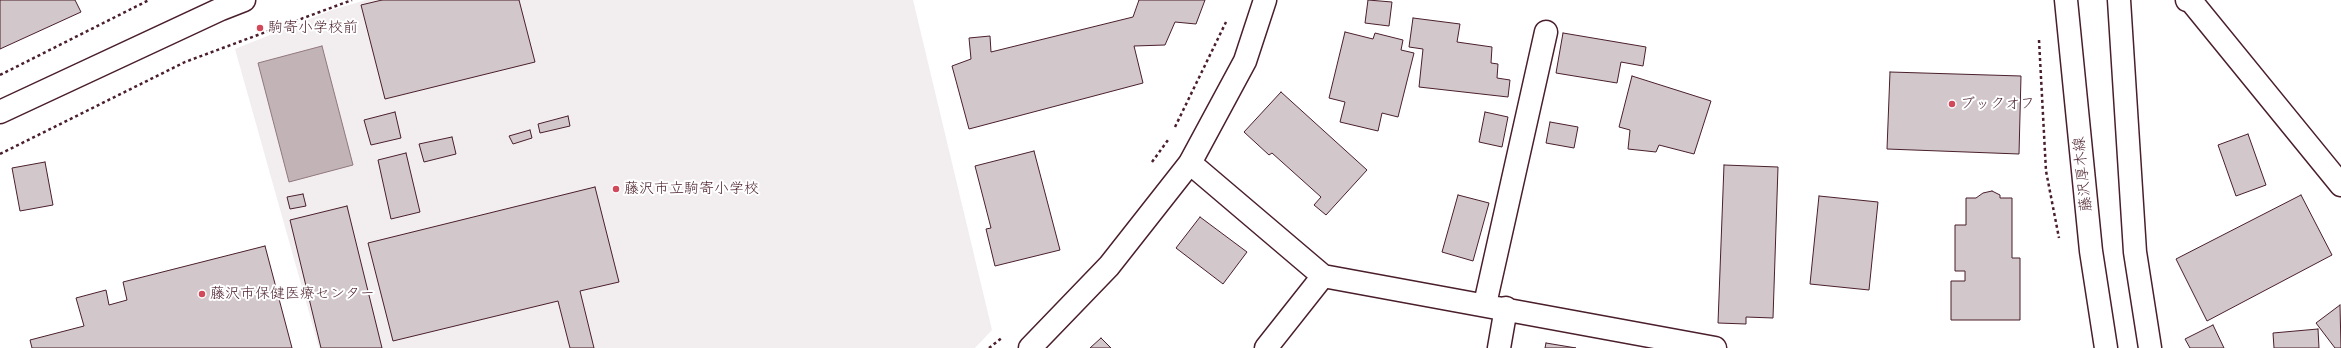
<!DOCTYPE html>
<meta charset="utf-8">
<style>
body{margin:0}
canvas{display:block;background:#fff}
</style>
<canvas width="2341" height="348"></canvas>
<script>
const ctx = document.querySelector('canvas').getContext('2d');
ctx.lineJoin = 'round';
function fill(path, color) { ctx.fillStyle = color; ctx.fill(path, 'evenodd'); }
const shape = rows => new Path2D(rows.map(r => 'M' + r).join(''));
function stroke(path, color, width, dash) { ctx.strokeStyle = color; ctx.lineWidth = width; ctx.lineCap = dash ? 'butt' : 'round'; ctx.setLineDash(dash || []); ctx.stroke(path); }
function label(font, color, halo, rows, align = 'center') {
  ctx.font = font + ' "Patrick Hand","Klee One",sans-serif'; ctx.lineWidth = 4; ctx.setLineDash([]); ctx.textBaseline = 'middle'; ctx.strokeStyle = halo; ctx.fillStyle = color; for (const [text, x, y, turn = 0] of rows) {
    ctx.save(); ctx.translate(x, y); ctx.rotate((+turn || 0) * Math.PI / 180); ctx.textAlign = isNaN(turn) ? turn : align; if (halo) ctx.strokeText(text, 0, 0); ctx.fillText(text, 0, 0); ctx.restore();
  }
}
const built = shape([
 [366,0,913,0,992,330,975,348,319,348,235,49,332,10]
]);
const water = shape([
 [322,46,353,165,289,182,258,63,322,46]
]);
const building = shape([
 [0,0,75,0,81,12,0,49,0,0],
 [382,0,519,0,535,62,385,99,361,5,382,0],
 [1139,0,1205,0,1196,24,1175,22,1165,45,1134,46,1143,83,969,129,952,66,971,59,969,38,990,36,991,52,1133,17,1139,0],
 [1368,0,1392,2,1389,26,1365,23,1368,0],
 [1413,18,1460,24,1457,42,1492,47,1491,63,1498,64,1497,78,1510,80,1508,97,1419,87,1423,49,1409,47,1413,18],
 [1345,32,1373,39,1375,33,1403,40,1401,50,1414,53,1398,117,1382,113,1378,131,1340,122,1345,102,1329,98,1345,32],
 [1563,33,1646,47,1643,66,1621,62,1617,83,1556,73,1563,33],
 [1890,72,2021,76,2019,154,1887,149,1890,72],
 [1632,76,1711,101,1694,154,1659,145,1656,152,1628,149,1630,130,1619,127,1632,76],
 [1281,92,1367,170,1326,215,1314,205,1321,197,1272,153,1269,155,1244,132,1281,92],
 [395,112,401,138,371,145,364,120,395,112],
 [1485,112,1508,117,1502,147,1479,142,1485,112],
 [568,116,570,126,540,133,538,124,568,116],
 [1550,122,1578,127,1574,148,1546,143,1550,122],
 [530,130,532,138,513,144,509,136,530,130],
 [2248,134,2266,185,2236,196,2218,145,2248,134],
 [452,137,456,154,424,162,419,144,452,137],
 [1034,151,1060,250,995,266,986,229,991,228,975,166,1034,151],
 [406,153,420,212,391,219,378,160,406,153],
 [45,162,53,205,20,211,12,168,45,162],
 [1724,165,1778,167,1773,318,1746,317,1746,324,1718,323,1724,165],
 [595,187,619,282,580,291,594,348,570,348,558,301,393,341,368,243,595,187],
 [1992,191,2000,195,2000,198,2012,198,2012,258,2020,258,2020,320,1951,320,1951,281,1965,281,1965,271,1955,271,1955,225,1966,225,1966,198,1976,198,1983,193,1992,191],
 [303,194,306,206,290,209,287,197,303,194],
 [1458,195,1489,203,1473,261,1442,252,1458,195],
 [2301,195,2332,255,2207,321,2176,259,2301,195],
 [1819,196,1878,202,1869,290,1810,284,1819,196],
 [347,206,382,348,321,348,290,220,347,206],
 [1200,217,1247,252,1223,284,1176,248,1200,217],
 [265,246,292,348,32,348,30,340,84,326,76,298,106,290,109,305,127,300,123,282,265,246],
 [2340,305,2341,348,2335,348,2316,323,2340,305],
 [2213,325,2224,348,2190,348,2185,339,2213,325],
 [2318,329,2319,348,2274,348,2273,333,2318,329],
 [1101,338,1111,348,1090,348,1101,338],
 [1546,343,1576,348,1545,348,1546,343]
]);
const path = shape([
 [2039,40,2046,171,2059,238],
 [0,75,149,0],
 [1175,127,1226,22],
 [0,154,185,62,352,0],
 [1152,162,1168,140],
 [989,348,1003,337]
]);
const street = shape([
 [2187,0,2191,1,2341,185],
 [1190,163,1323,276,1715,348],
 [1485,304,1546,32],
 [1266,348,1323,276],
 [1499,348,1506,308]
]);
const secondary = shape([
 [0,112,221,9,244,0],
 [1030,348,1109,266,1190,163,1245,61,1265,0]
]);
const primary = shape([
 [2066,0,2091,251,2106,348],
 [2119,0,2135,252,2150,348]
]);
const markers = [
 [260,28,4,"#d1495b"],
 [1952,104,4,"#d1495b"],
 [616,189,4,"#d1495b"],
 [202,294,4,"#d1495b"]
];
const poiNames = [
 ["駒寄小学校前",268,28],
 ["ブックオフ",1960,104],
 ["藤沢市立駒寄小学校",624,189],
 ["藤沢市保健医療センター",210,294]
];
const streetNames = [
 ["藤沢厚木線",2083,174,-96]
];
fill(built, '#f2eeef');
fill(water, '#c1b3b6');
stroke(water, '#91787e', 1);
fill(building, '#d2c7cb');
stroke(building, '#4a1f2b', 1);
stroke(street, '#4a1f2b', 25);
stroke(secondary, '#4a1f2b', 25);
stroke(primary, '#4a1f2b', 25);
stroke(path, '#4a1f2b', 2.5, [3, 3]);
stroke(street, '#fff', 22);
stroke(secondary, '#fff', 22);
stroke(primary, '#fff', 22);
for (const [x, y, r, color] of markers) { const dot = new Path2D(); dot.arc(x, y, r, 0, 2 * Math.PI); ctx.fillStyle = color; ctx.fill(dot); stroke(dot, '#fff', 1.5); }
label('15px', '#4a1f2b', '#fff', poiNames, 'left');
label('15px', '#4a1f2b', '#fff', streetNames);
</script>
